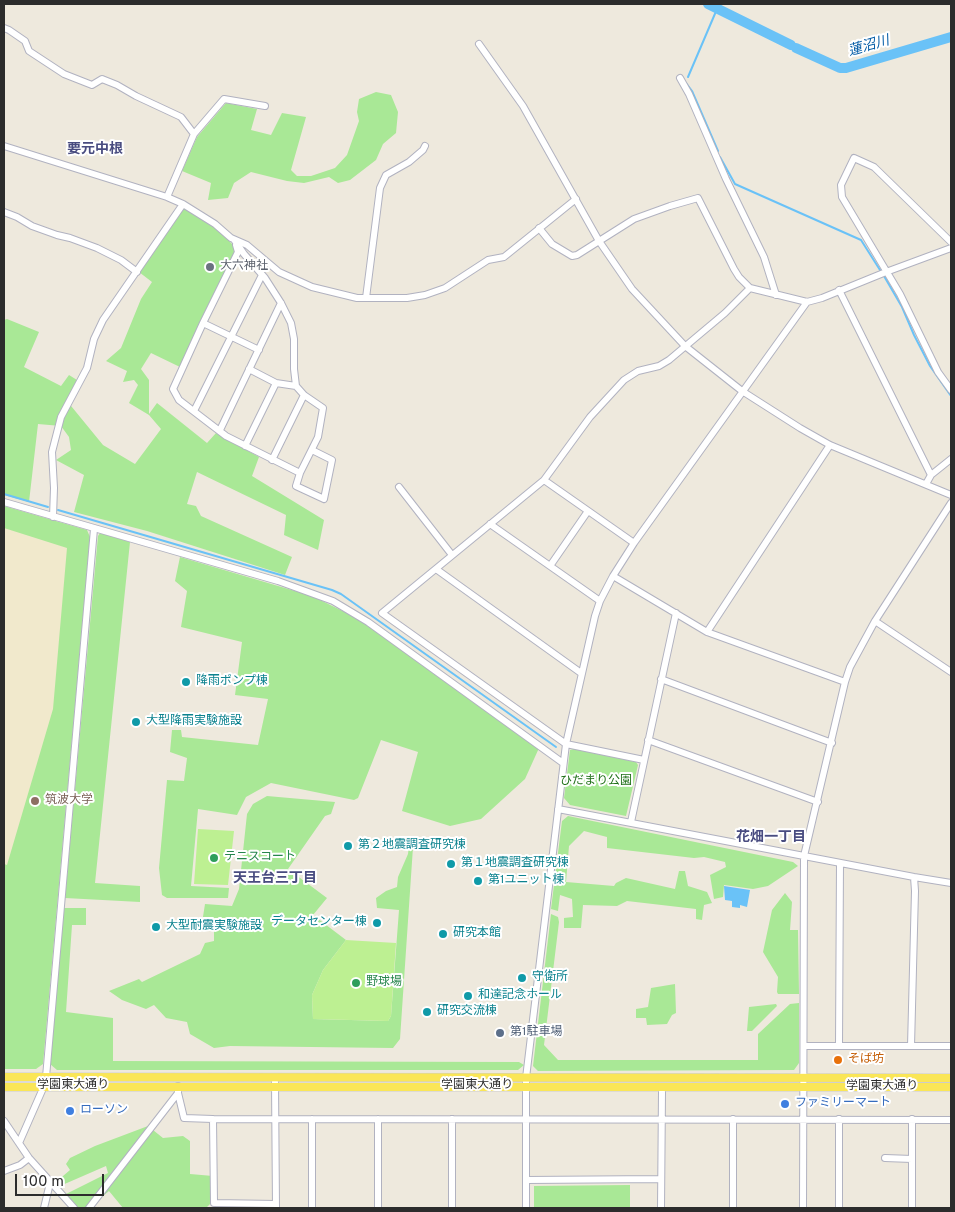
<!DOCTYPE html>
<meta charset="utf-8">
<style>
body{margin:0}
#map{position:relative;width:955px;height:1212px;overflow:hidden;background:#eee9dd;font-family:Overpass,sans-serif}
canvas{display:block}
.frame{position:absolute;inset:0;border:5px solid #2c2c2c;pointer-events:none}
.scale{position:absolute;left:15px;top:1174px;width:89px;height:22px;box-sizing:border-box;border:2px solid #2c2c2c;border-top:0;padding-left:6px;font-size:15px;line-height:18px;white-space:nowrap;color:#2c2c2c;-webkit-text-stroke:4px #fff;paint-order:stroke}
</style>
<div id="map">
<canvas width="955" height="1212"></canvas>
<div class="frame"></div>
<div class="scale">100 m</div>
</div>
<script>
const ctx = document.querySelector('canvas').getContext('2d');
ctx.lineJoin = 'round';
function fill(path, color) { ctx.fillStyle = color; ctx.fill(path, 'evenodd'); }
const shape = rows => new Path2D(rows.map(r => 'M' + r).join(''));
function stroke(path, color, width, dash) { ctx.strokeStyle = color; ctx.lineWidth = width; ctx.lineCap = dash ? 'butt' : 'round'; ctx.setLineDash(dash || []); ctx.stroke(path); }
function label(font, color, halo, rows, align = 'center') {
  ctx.font = font + ' Overpass,"Noto Sans JP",sans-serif'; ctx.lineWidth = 4; ctx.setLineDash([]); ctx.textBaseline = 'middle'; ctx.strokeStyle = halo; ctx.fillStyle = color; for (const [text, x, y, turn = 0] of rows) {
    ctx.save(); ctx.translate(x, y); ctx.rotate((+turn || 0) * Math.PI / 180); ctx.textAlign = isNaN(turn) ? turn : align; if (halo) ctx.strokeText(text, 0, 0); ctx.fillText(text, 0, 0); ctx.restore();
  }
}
const education = shape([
 [4,506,87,530,43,1064,36,1069,4,1069]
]);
const green = shape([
 [376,92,391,95,398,112,396,133,383,144,376,160,350,180,338,183,329,177,304,183,287,181,251,172,234,183,228,198,208,200,211,183,182,171,197,137,226,103,257,109,251,130,271,135,282,113,306,117,291,170,297,176,311,176,335,168,347,155,359,121,357,112,359,99],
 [182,209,186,209,213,225,232,244,235,252,180,367,151,353,141,369,149,380,149,414,157,403,207,443,216,433,259,457,252,476,324,520,318,550,284,535,286,515,197,472,187,504,196,506,201,516,292,557,285,575,147,531,74,512,84,475,56,460,71,450,69,437,61,426,38,424,29,502,4,495,4,320,7,319,39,332,24,367,61,386,69,375,77,380,67,401,103,445,135,464,161,429,149,415,129,403,138,385,134,380,123,382,127,371,106,361,121,348,141,299,152,282,139,272],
 [4,506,87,530,90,537,43,1064,36,1069,4,1069,4,864,7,865,53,709,67,548,4,528],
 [100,533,130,542,95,883,140,886,140,902,65,898,98,536],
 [180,557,312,596,361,620,539,748,525,779,481,819,450,826,402,811,418,752,381,740,358,798,354,800,271,783,246,797,237,815,198,809,191,886,229,888,228,898,167,898,162,895,159,868,167,780,184,781,187,758,170,752,172,730,181,730,182,737,258,745,268,699,235,695,242,642,181,627,187,591,175,581],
 [574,749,636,762,638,765,626,816,570,805,564,798,570,750],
 [267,796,335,802,331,814,325,816,288,869,327,898,313,915,346,940,323,970,312,995,313,1019,388,1021,391,1016,399,910,377,908,376,898,386,891,397,887,398,877,408,854,409,846,413,847,400,1039,393,1048,230,1046,214,1048,190,1034,187,1022,166,1018,154,1005,146,1009,122,1000,109,991,139,979,142,982,200,954,205,943,214,941,214,923,202,923,205,904,232,906,239,889,247,814,253,804],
 [568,816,793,862,798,866,768,886,753,889,724,885,723,897,714,899,710,875,726,867,725,862,704,857,694,858,607,848,607,837,584,831,569,846,566,882,614,886,616,883,626,878,675,889,679,871,685,871,688,886,707,892,712,903,704,905,702,920,696,919,696,909,627,901,617,906,583,905,581,928,564,928,564,918,573,917,572,899,560,895,558,911,551,909,562,821],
 [785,893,792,902,790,930,798,930,799,994,778,994,777,992,778,977,763,952,772,910],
 [64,908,86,908,86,925,72,925,66,1012,113,1018,113,1061,519,1062,524,1065,518,1070,57,1070,50,1064],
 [551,914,558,917,559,922,544,1045,558,1060,758,1060,758,1034,790,1004,799,1003,799,1063,794,1070,538,1071,533,1066],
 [675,984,676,1013,672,1015,667,1024,647,1025,646,1018,636,1018,636,1009,648,1007,651,988],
 [776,1004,777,1006,752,1031,747,1031,749,1007],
 [148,1126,163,1138,183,1136,190,1141,190,1174,213,1176,211,1203,206,1208,123,1208,109,1191,89,1208,78,1208,66,1194,108,1173,106,1166,60,1186,56,1182,70,1170,66,1164,70,1158,95,1146],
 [630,1185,630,1208,534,1208,534,1186]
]);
const pitch = shape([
 [198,829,234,831,228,885,194,884],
 [346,940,396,943,391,1016,388,1021,313,1019,312,995,323,970]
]);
const water = shape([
 [724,886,750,890,747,907,740,905,740,908,732,907,732,901,725,900]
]);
const stream = shape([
 [688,77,717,9],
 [686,83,692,91,718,151],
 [720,157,735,184,861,240,880,270],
 [884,276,902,307,914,335,930,366,951,396],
 [4,494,48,507],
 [58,510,332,590,341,594,556,747]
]);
const river = shape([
 [708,4,791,45],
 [796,48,840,68,846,68,951,37]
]);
const minor = shape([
 [4,28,9,30,25,41,29,51,64,74,92,85,102,79,117,85,136,96,181,117,194,134],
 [479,44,523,106,599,241,632,289,685,346,742,391,800,428,830,445,951,495],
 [680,78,689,94,726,179,764,257,776,295],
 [4,146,167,197,183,204,215,224,231,238,247,245,279,272,312,287,357,298,407,298,425,295,445,288,488,260,504,257,576,199],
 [167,197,194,134,224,99,265,106],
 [4,212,17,217,32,226,57,235,70,238,97,248,121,260,137,272],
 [539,228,552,244,572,256,577,255,634,219,670,206,698,198,734,269,739,277,750,288],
 [235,241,244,254,265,278,281,303,291,323,294,339,294,369,296,386,304,395,323,408,318,437,300,473,296,486,324,499,332,460,312,450],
 [951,242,874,167,854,158,841,185,842,197,900,294,938,372,951,390],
 [236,245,238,252,203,323,173,389,179,400,226,436,300,473],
 [839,290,931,475],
 [366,298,380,188,386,175,409,162,423,150,425,146],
 [203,323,259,350],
 [249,369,276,383,296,386],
 [194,411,262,275],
 [220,430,281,303],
 [245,446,276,383],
 [272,460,304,395],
 [544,480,634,543],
 [926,484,931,475,951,459],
 [399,487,452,555],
 [4,502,278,581,333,601,368,622,563,763],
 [53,517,54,488,52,452,61,417,87,368,94,339,103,320,183,204],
 [490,524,600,601],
 [550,566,588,511],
 [436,569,581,673],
 [613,576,707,632,845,682],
 [875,621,951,503],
 [707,632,830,445],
 [661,679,832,743],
 [648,740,818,802],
 [644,760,566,744,382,613,544,480,590,417,624,380,638,371,659,366,669,360,725,313,750,288,807,302,822,298,886,272,951,248],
 [558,809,914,877,951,883],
 [631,822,676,613],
 [839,1045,840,863],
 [804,1046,951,1046],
 [911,1046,915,891,914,877],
 [275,1082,276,1208],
 [178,1093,184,1118,213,1119],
 [378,1119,378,1208],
 [4,1121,29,1158,74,1208],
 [19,1143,44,1086,46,1077,94,529],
 [885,1158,912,1159],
 [4,1171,20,1165,29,1158],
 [526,1180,661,1179],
 [276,1204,214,1203,213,1119,951,1120],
 [44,1208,50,1183],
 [89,1208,178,1093,178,1086],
 [312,1208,312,1119],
 [452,1208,452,1119],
 [526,1208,526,1078,566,744,595,616,600,601,613,576,634,543,807,302],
 [661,1208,662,1092],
 [733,1208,733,1119],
 [803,1208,804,856,845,682,850,667,875,621,951,672],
 [839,1208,839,1119],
 [912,1208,912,1119]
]);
const major = shape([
 [4,1077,951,1078],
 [4,1087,951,1087]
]);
const markers = [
 [210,267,5,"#6b7280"],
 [186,682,5,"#0f9aa8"],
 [136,722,5,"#0f9aa8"],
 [35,801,5,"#8d6e63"],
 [348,846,5,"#0f9aa8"],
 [214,858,5,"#2e9e5b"],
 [451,864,5,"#0f9aa8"],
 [478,881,5,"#0f9aa8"],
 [377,923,5,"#0f9aa8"],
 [156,927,5,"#0f9aa8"],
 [443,934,5,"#0f9aa8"],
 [522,978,5,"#0f9aa8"],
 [356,983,5,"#2e9e5b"],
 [468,996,5,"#0f9aa8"],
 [427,1012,5,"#0f9aa8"],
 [500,1033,5,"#5c6f8a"],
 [838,1060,5,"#e8710a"],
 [785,1104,5,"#3f7fe0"],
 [70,1111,5,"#3f7fe0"]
];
const worshipNames = [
 ["大六神社",220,267]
];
const cultureNames = [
 ["降雨ポンプ棟",196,682],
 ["大型降雨実験施設",146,722],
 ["第２地震調査研究棟",358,846],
 ["第１地震調査研究棟",461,864],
 ["第1ユニット棟",488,881],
 ["データセンター棟",367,923,"right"],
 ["大型耐震実験施設",166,927],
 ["研究本館",453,934],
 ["守衛所",532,978],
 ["和達記念ホール",478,996],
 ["研究交流棟",437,1012]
];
const parkNames = [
 ["ひだまり公園",596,782]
];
const educationNames = [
 ["筑波大学",45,801]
];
const leisureNames = [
 ["テニスコート",224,858],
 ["野球場",366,983]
];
const serviceNames = [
 ["第1駐車場",510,1033]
];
const foodNames = [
 ["そば坊",848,1060]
];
const streetNames = [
 ["学園東大通り",73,1086],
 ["学園東大通り",477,1086],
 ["学園東大通り",882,1087]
];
const shopNames = [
 ["ファミリーマート",795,1104],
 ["ローソン",80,1111]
];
const waterNames = [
 ["蓮沼川",869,47,-16]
];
const neighbourhoodNames = [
 ["要元中根",95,150],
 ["花畑一丁目",771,838],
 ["天王台三丁目",275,879]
];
fill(education, '#f1e9cc');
fill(green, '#a9e896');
fill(pitch, '#bdf092');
fill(water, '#6ac2f7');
stroke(stream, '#6ac2f7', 2);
stroke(river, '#6ac2f7', 10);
stroke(minor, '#b1b2c0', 8);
stroke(major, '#ccc', 9);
stroke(minor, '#fff', 6);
stroke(major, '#fae657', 8);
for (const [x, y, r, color] of markers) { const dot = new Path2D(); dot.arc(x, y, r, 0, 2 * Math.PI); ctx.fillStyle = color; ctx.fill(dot); stroke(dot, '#fff', 2); }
label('12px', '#5b616d', '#fff', worshipNames, 'left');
label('12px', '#0d838f', '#fff', cultureNames, 'left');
label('12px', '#1e6f16', '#fff', parkNames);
label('12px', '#785e54', '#fff', educationNames, 'left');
label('12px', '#27864d', '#fff', leisureNames, 'left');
label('12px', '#4e5e75', '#fff', serviceNames, 'left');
label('12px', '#c56008', '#fff', foodNames, 'left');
label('12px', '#2c2c2c', '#fff', streetNames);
label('12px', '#366cbe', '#fff', shopNames, 'left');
label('italic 14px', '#055da7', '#fff', waterNames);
label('bold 14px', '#494c80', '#fff', neighbourhoodNames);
</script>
